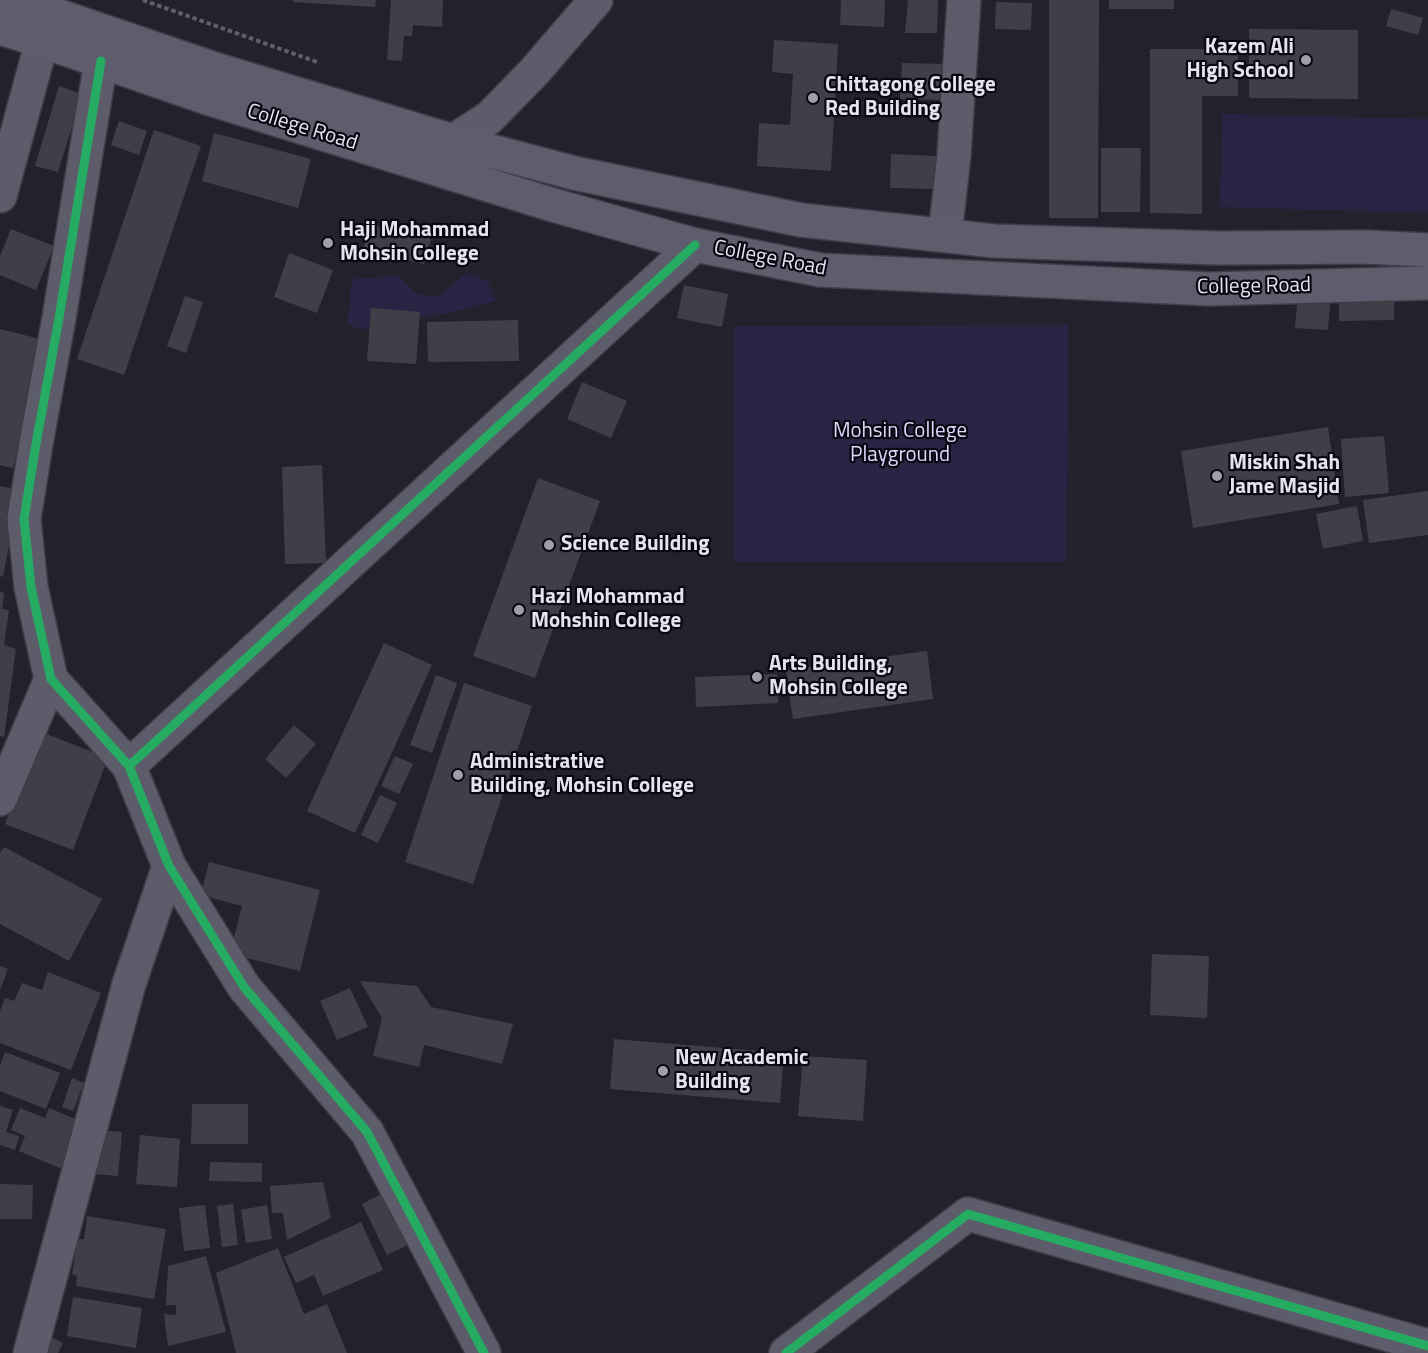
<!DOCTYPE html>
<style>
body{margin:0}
canvas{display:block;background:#22212c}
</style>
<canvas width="1428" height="1353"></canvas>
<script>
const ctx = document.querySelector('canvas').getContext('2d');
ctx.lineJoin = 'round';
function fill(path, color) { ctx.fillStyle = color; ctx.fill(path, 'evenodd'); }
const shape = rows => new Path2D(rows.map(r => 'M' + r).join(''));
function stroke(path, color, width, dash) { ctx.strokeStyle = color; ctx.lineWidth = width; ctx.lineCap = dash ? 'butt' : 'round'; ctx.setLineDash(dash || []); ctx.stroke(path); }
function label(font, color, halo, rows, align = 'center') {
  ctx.font = font + ' "Titillium Web",sans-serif'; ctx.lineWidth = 4.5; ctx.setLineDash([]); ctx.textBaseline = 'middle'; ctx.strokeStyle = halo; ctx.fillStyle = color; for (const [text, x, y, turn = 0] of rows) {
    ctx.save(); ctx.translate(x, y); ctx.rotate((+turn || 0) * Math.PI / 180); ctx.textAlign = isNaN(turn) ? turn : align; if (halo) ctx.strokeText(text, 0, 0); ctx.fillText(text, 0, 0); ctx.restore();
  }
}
const green = shape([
 [1222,114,1428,119,1428,213,1220,207],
 [468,273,488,281,496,301,462,310,359,330,347,323,352,279,398,276,418,294,436,297],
 [1068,325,1067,562,733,562,733,326]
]);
const building = shape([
 [293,0,376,0,375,7,293,2],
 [391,0,443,0,442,27,413,25,412,36,404,36,402,61,387,60],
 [841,0,885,0,884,27,840,25],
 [908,0,938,0,937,33,905,33],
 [1049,0,1099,0,1098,218,1049,218],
 [1109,0,1174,0,1174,9,1109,9],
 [996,2,1032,3,1031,30,995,29],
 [1391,9,1423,18,1418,35,1386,26],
 [1249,29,1358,30,1358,99,1249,98],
 [774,40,838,44,831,171,757,166,759,123,790,125,793,74,772,72],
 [1150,49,1238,49,1238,96,1202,96,1202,214,1150,213],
 [902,63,946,64,944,100,900,99],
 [59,86,82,94,58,172,35,166],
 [119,121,147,131,139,155,111,145],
 [154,130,201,146,124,375,77,359],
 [214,133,311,159,298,208,202,181],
 [1101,148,1141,148,1140,212,1101,212],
 [891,154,936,156,935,189,890,188],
 [369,224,431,239,424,264,363,249],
 [11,229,54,246,36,290,0,275,0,256],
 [289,253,333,270,317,313,274,297],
 [684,285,728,294,722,327,677,318],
 [1298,291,1331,294,1328,330,1295,328],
 [1394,295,1394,320,1339,321,1339,297],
 [185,296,203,302,186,353,167,346],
 [371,308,420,312,416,364,367,361],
 [518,320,519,361,428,362,427,322],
 [0,329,44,340,13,468,0,465],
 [582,382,627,401,611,438,567,419],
 [1328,427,1339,504,1193,528,1181,451],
 [1384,436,1389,493,1345,497,1341,439],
 [322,465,326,563,285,564,282,467],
 [538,478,600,501,535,678,473,656],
 [0,486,19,490,3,577,0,576],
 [1428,491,1428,535,1369,543,1363,500],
 [1357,506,1363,541,1323,549,1316,514],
 [0,592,4,593,2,609,9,610,4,645,16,649,4,737,0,736],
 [384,643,432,665,355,833,307,811],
 [927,651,933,699,793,719,786,670],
 [777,674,778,703,696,707,695,677],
 [436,675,457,683,432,753,410,745],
 [464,683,532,706,473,884,405,862],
 [294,725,316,744,286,778,265,759],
 [39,731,108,758,73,850,5,824],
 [395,756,413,764,399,794,381,786],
 [380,795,397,803,378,843,361,835],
 [4,847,102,899,69,961,0,924,0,853],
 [209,862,320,890,300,971,230,954,242,906,201,895],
 [1152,954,1209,956,1207,1018,1150,1015],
 [0,966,8,969,0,990],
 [48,972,101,993,71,1070,0,1043,0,1011,5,998,14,1001,22,983,42,990],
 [360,981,417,986,431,1007,513,1024,502,1064,424,1045,419,1067,373,1056,382,1018],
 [350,988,368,1027,337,1040,320,1001],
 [614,1039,784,1053,780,1103,610,1089],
 [5,1052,60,1073,46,1109,0,1091,0,1066],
 [803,1056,867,1060,863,1121,798,1116],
 [72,1078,84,1083,73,1111,62,1107],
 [192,1104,248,1104,248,1144,191,1144],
 [0,1106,13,1110,6,1132,19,1136,15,1150,0,1145],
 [20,1108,45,1118,49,1108,82,1122,62,1169,19,1151,25,1136,11,1130],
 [99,1130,122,1132,118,1176,95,1174],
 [140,1135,180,1139,177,1187,136,1184],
 [210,1162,262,1163,262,1182,209,1181],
 [323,1182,331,1218,287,1240,283,1213,272,1213,270,1186],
 [0,1184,33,1185,32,1219,0,1219],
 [395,1187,420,1239,387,1255,362,1204],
 [233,1204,238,1245,222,1247,217,1206],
 [205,1205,210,1248,184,1251,179,1208],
 [267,1205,272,1239,246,1243,241,1210],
 [87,1216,166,1229,154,1299,76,1286,77,1276,72,1274,78,1239,84,1239],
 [361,1222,383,1270,323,1296,314,1275,296,1283,284,1257],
 [278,1248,304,1314,327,1304,347,1353,236,1353,216,1273],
 [206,1256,226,1332,168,1346,164,1314,176,1315,176,1305,166,1305,168,1266],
 [73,1297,142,1308,136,1348,67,1336],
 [47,1335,63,1343,58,1353,38,1353]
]);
const path = shape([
 [143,0,320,63]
]);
const minor = shape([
 [101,61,59,318,36,444,24,519,31,587,51,679,129,766,169,866,244,987,367,1132,484,1353],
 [453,141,489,118,534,72,596,0],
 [0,196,42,41],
 [945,235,954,155,964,0],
 [129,766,695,245],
 [0,799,51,679],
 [30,1353,129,984,169,866],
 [786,1353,968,1214,1428,1346]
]);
const major = shape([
 [12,0,218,70,453,141,574,173,801,220,994,241,1218,248,1366,247,1428,250],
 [0,28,42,41,207,98,553,205,695,245,820,270,1210,289,1428,283]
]);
const cycleway = shape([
 [101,61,59,318,36,444,24,519,31,587,51,679,129,766,169,866,244,987,367,1132,484,1353],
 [129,766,695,245],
 [786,1353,968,1214,1428,1346]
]);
const markers = [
 [1306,60,6,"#9f9fac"],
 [813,98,6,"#9f9fac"],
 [328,243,6,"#9f9fac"],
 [1217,476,6,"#9f9fac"],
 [549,545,6,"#9f9fac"],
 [519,610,6,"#9f9fac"],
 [757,677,6,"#9f9fac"],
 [458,775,6,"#9f9fac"],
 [663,1071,6,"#9f9fac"]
];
const poiNames = [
 ["Kazem Ali",1294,48,"right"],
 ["High School",1294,72,"right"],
 ["Chittagong College",825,86],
 ["Red Building",825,110],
 ["Haji Mohammad",340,231],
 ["Mohsin College",340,255],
 ["Miskin Shah",1229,464],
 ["Jame Masjid",1229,488],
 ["Science Building",561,545],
 ["Hazi Mohammad",531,598],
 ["Mohshin College",531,622],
 ["Arts Building,",769,665],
 ["Mohsin College",769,689],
 ["Administrative",470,763],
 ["Building, Mohsin College",470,787],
 ["New Academic",675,1059],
 ["Building",675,1083]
];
const streetNames = [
 ["College Road",302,128,17],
 ["College Road",770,259,11],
 ["College Road",1254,287,-1]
];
const parkNames = [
 ["Mohsin College",900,432],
 ["Playground",900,456]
];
fill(green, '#282444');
fill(building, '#403f48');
stroke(minor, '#3e3d47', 36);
stroke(major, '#3e3d47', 36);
stroke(path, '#60606c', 4, [4.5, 3]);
stroke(minor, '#5d5c6a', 33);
stroke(major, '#5e5d6d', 33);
stroke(cycleway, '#26ab63', 9);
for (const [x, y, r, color] of markers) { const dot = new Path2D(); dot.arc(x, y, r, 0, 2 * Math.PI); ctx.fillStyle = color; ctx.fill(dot); stroke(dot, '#090810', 2); }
label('bold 21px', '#e3e3f1', '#090810', poiNames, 'left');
label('21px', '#e3e3f1', '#090810', streetNames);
label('21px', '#d9d8fd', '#090810', parkNames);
</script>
